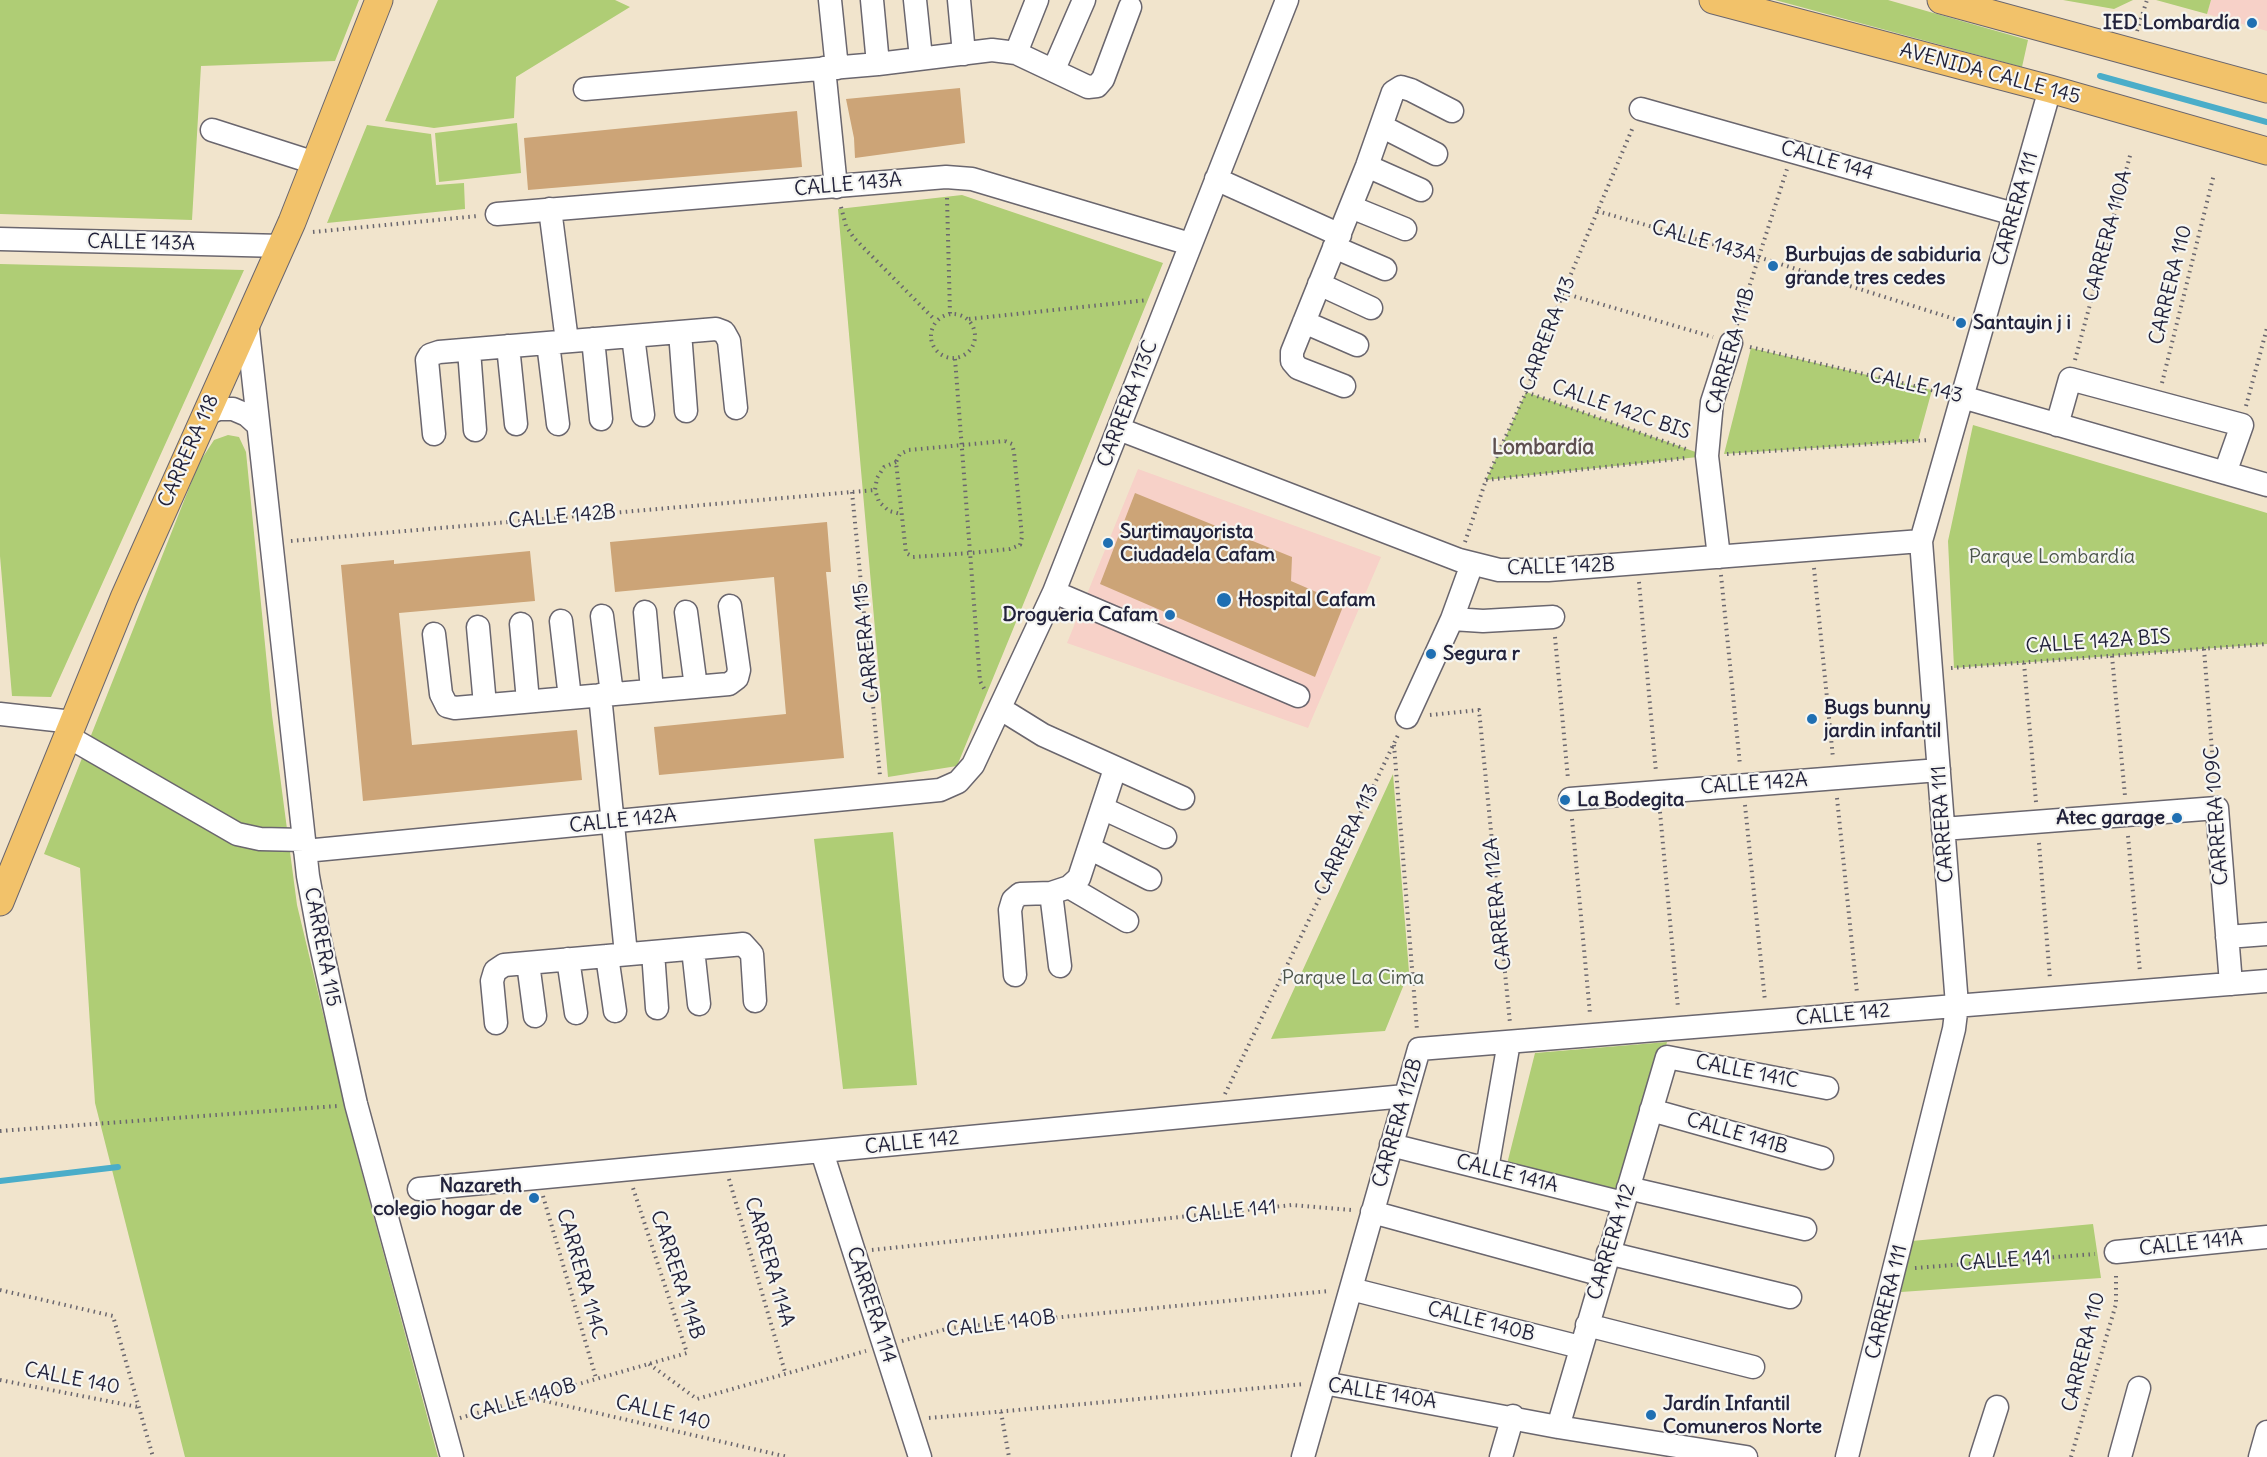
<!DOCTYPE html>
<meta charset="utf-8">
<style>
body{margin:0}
canvas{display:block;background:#f1e4cc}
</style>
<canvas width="2267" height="1457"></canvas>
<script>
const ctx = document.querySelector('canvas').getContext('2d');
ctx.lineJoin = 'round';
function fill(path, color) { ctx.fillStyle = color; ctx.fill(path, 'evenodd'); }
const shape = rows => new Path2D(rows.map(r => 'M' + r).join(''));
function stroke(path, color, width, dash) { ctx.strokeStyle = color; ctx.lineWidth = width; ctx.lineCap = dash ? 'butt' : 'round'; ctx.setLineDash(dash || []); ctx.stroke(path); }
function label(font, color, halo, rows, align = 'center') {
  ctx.font = font + ' Delius,sans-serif'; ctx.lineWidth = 4.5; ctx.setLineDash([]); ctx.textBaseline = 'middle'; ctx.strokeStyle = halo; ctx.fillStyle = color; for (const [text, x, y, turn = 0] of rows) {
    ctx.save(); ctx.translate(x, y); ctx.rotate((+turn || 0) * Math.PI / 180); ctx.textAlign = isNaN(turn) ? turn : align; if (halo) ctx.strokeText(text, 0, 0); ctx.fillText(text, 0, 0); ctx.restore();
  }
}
const built = shape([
 [2211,0,2267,0,2267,31,2207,14],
 [1138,469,1381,557,1308,728,1067,643]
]);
const green = shape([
 [0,0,359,0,335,61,201,66,192,220,0,214],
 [438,0,615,0,630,7,516,77,514,118,434,128,385,121],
 [1775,0,1888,0,2028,40,2022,67],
 [2063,0,2133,0,2114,9],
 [2156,0,2211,0,2207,14],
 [517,123,521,173,439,182,435,133],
 [367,125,431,134,436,185,464,183,465,209,327,223],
 [962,195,1163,263,957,766,888,777,838,209],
 [0,264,244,270,51,697,12,696,0,556],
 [1751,348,1932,390,1918,441,1724,454],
 [1526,392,1707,456,1486,480],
 [1973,425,2267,513,2267,644,1954,668,1948,541],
 [228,435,239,437,246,452,272,715,297,905,355,1147,438,1457,185,1457,95,1103,80,868,44,854,199,463,214,440],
 [1393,774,1409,972,1385,1031,1271,1039],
 [893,832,917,1085,843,1089,814,839],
 [1667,1042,1624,1194,1506,1168,1535,1053],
 [2093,1224,2101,1278,1901,1292,1912,1241]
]);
const stream = shape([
 [2100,76,2267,122],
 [0,1181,118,1167]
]);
const building = shape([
 [960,88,965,143,855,158,854,138,846,99],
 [797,111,802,167,528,190,524,138],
 [1135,493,1292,557,1291,581,1344,604,1315,677,1100,584],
 [827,522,831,572,826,572,844,758,659,775,654,727,786,714,774,577,615,592,610,542],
 [530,551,535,601,399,613,412,745,577,730,582,780,363,801,341,565,394,560,394,564]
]);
const path = shape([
 [2137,31,2147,0],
 [947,198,950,314],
 [841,207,846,226,854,238,935,320],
 [1597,211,1758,257,1964,322],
 [313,232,478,216],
 [1563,293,1713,337],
 '931 336a22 22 0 1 1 44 0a22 22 0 1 1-44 0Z',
 [969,319,1148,300],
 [1737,325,1787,169],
 [1750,347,1944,393],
 [955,359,980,681,986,692],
 [2075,360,2131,152],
 [2162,383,2214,174],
 [1526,392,1686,449],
 [2246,406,2267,328],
 [1005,441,1012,444,1014,452,1022,537,1020,545,1010,549,971,553,913,557,906,553,896,462,900,454,909,450,1005,441],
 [1727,454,1929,440],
 [896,462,884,467,877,478,875,490,879,502,889,511,901,514],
 [1486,480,1686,458],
 [852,492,880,776],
 [291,541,875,490],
 [1465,542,1486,480,1526,392,1563,293,1633,127],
 [1814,568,1833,758],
 [1721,575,1740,765],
 [1639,582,1656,772],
 [1555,637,1568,779],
 [2204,649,2215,789],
 [2112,656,2125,796],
 [2024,663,2036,802],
 [1951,668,2267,644],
 [1430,715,1479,710,1510,1023],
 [1394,745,1417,1030],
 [1837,798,1857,993],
 [1745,805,1765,1001],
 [1660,812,1678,1008],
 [1572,819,1590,1014],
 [2128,836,2140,972],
 [2039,843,2050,979],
 [1225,1094,1399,733],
 [0,1131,337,1106],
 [729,1179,785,1372],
 [543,1196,596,1378],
 [872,1250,1292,1205,1351,1210],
 [1915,1268,2095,1254],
 [0,1290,113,1316,153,1457],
 [902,1341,950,1328,1329,1291],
 [649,1364,697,1399,866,1351],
 [0,1380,138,1407],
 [532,1398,788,1457],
 [1001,1412,1009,1457],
 [460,1418,687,1353,633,1188],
 [929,1418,1304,1384],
 [2071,1457,2116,1304,2116,1272]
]);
const minor = shape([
 [830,0,837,68],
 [872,0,878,64],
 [915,0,921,58],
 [959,0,964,54],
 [1016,53,1037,0],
 [824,68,836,187],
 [1054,69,1084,0],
 [585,89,878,64,992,50,1016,53,1088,87,1097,86,1103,79,1130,7],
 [1641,109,2014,214],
 [1381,126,1436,154],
 [212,130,315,163],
 [1367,166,1421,190],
 [1216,179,1340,235],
 [1351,207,1405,229],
 [550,209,567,341],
 [497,214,946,177,972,179,1190,244],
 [0,239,282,246],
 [1334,247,1385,269],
 [1319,284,1371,308],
 [247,321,308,876,319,936,356,1104,452,1457],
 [1304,322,1357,345],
 [680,332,686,411],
 [633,336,643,415],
 [593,339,601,419],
 [548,343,558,424],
 [508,346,516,424],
 [469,350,475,430],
 [1344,386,1298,368,1292,361,1292,352,1367,166,1393,92,1401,87,1411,90,1452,111],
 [1962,397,2267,485],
 [205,414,219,409,233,409,247,415,258,425],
 [2057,425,2070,379,2242,425,2225,473],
 [1119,429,1459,560,1499,570,1548,570,1921,541],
 [434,434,427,360,430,355,439,352,716,329,724,332,729,341,736,408],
 [1719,557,1707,456,1712,402,1731,343],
 [1054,592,1298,696],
 [645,612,652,690],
 [686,612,696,687],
 [602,616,612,694],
 [1452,619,1483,621,1553,617],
 [561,621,570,698],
 [521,624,528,701],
 [478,627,485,705],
 [434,634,441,694,447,706,455,708,729,684,737,678,739,670,730,606],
 [600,695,626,954],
 [1001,709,1043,735,1183,798],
 [0,714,73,722],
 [1407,717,1452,619,1472,564],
 [67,736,237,834,260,839,304,840],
 [1570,799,1939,770],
 [1102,808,1165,837],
 [1943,829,2217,808,2231,984],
 [1089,848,1150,879],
 [305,851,940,790,958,782,973,765,1054,592,1287,0],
 [1069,887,1127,921],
 [1051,893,1060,966],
 [2227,937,2267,934],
 [693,949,699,1004],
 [653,952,657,1008],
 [607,956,615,1011],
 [568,959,576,1013],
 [528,963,535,1016],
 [1015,975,1010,910,1013,900,1020,894,1051,893,1069,887,1079,878,1115,769],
 [496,1023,492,981,495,971,504,965,733,945,743,944,752,954,755,1001],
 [1651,1110,1822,1158],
 [1391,1145,1623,1203],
 [822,1152,920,1457],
 [1487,1169,1509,1042],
 [1628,1188,1805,1229],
 [419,1189,1405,1096],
 [1372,1212,1602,1275],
 [2116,1252,2267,1237],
 [1608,1253,1790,1297],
 [1351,1289,1580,1347],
 [1587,1325,1753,1367],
 [1324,1383,1558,1427,1746,1457],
 [1558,1427,1667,1057,1827,1088],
 [1303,1457,1419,1049,2267,981],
 [1501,1457,1513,1416],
 [1847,1457,1954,1029,1957,1005,1921,541,2050,89],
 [1981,1457,1997,1407],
 [2120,1457,2139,1388],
 [2260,1457,2267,1432]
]);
const major = shape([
 [1713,0,2050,89,2267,151],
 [1941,0,2267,89],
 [0,902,124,598,292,222,379,0]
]);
const markers = [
 [2252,23,6,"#1f6fb2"],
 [1773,266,6,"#1f6fb2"],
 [1961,323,6,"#1f6fb2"],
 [1108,543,6,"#1f6fb2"],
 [1224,600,8,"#1f6fb2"],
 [1170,615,6,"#1f6fb2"],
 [1431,654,6,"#1f6fb2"],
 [1812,719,6,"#1f6fb2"],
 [1565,800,6,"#1f6fb2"],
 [2177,818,6,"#1f6fb2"],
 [534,1198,6,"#1f6fb2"],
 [1651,1415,6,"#1f6fb2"]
];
const poiNames = [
 ["IED Lombardía",2240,23,"right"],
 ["Burbujas de sabiduria",1785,255],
 ["grande tres cedes",1785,278],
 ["Santayin j i",1973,323],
 ["Surtimayorista",1120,532],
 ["Ciudadela Cafam",1120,555],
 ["Hospital Cafam",1238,600],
 ["Drogueria Cafam",1158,615,"right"],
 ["Segura r",1443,654],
 ["Bugs bunny",1824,708],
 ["jardin infantil",1824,731],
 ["La Bodegita",1577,800],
 ["Atec garage",2165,818,"right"],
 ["Nazareth",522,1186,"right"],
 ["colegio hogar de",522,1209,"right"],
 ["Jardín Infantil",1663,1404],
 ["Comuneros Norte",1663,1427]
];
const streetNames = [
 ["AVENIDA CALLE 145",1990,74,15],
 ["CALLE 144",1827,161,16],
 ["CALLE 143A",848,185,-5],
 ["CARRERA 111",2016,209,-74],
 ["CARRERA 110A",2108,236,-75],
 ["CALLE 143A",1704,242,16],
 ["CALLE 143A",141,243,1],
 ["CARRERA 110",2171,285,-76],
 ["CARRERA 113",1548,334,-69],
 ["CARRERA 111B",1731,351,-74],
 ["CALLE 143",1916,386,13],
 ["CARRERA 113C",1128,404,-69],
 ["CALLE 142C BIS",1621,410,19],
 ["CARRERA 118",189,451,-66],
 ["CALLE 142B",562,517,-5],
 ["CALLE 142B",1561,567,-2],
 ["CALLE 142A BIS",2098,642,-4],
 ["CARRERA 115",867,643,-96],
 ["CALLE 142A",1754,784,-4],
 ["CARRERA 109C",2217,816,-94],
 ["CALLE 142A",623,821,-6],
 ["CARRERA 111",1943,824,-94],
 ["CARRERA 113",1347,840,-64],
 ["CARRERA 112A",1498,904,-96],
 ["CARRERA 115",322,947,79],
 ["CALLE 142",1843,1015,-5],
 ["CALLE 141C",1747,1072,11],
 ["CARRERA 112B",1398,1123,-74],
 ["CALLE 141B",1737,1134,16],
 ["CALLE 142",912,1143,-6],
 ["CALLE 141A",1507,1174,14],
 ["CALLE 141",1231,1212,-6],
 ["CARRERA 112",1612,1242,-73],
 ["CALLE 141A",2191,1244,-6],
 ["CALLE 141",2005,1261,-4],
 ["CARRERA 114A",769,1262,74],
 ["CARRERA 114C",581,1274,74],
 ["CARRERA 114B",677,1275,72],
 ["CARRERA 111",1887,1302,-76],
 ["CARRERA 114",871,1305,72],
 ["CALLE 140B",1481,1322,14],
 ["CALLE 140B",1001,1324,-7],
 ["CARRERA 110",2084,1352,-76],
 ["CALLE 140",72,1379,11],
 ["CALLE 140A",1382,1394,9],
 ["CALLE 140B",523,1400,-16],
 ["CALLE 140",663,1413,13]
];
const parkNames = [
 ["Parque Lombardía",2052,557],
 ["Parque La Cima",1353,978]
];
const neighbourhoodNames = [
 ["Lombardía",1543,448]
];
fill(built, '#f7d1c8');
fill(green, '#afcd75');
stroke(stream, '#4aadc9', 6);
fill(building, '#cca477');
stroke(minor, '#6a666e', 25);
stroke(major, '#6a666e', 29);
stroke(path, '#6a666e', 4, [1.5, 4.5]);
stroke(minor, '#fff', 22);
stroke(major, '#f2c26a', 27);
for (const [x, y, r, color] of markers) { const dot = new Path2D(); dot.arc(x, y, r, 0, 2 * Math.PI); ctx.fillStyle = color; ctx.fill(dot); stroke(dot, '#f6f6f2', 2); }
label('bold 20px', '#22223b', '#f6f6f2', poiNames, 'left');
label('20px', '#22223b', '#f6f6f2', streetNames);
label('20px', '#4c554c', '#f6f6f2', parkNames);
label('bold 21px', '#5e5050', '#f6f6f2', neighbourhoodNames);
</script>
